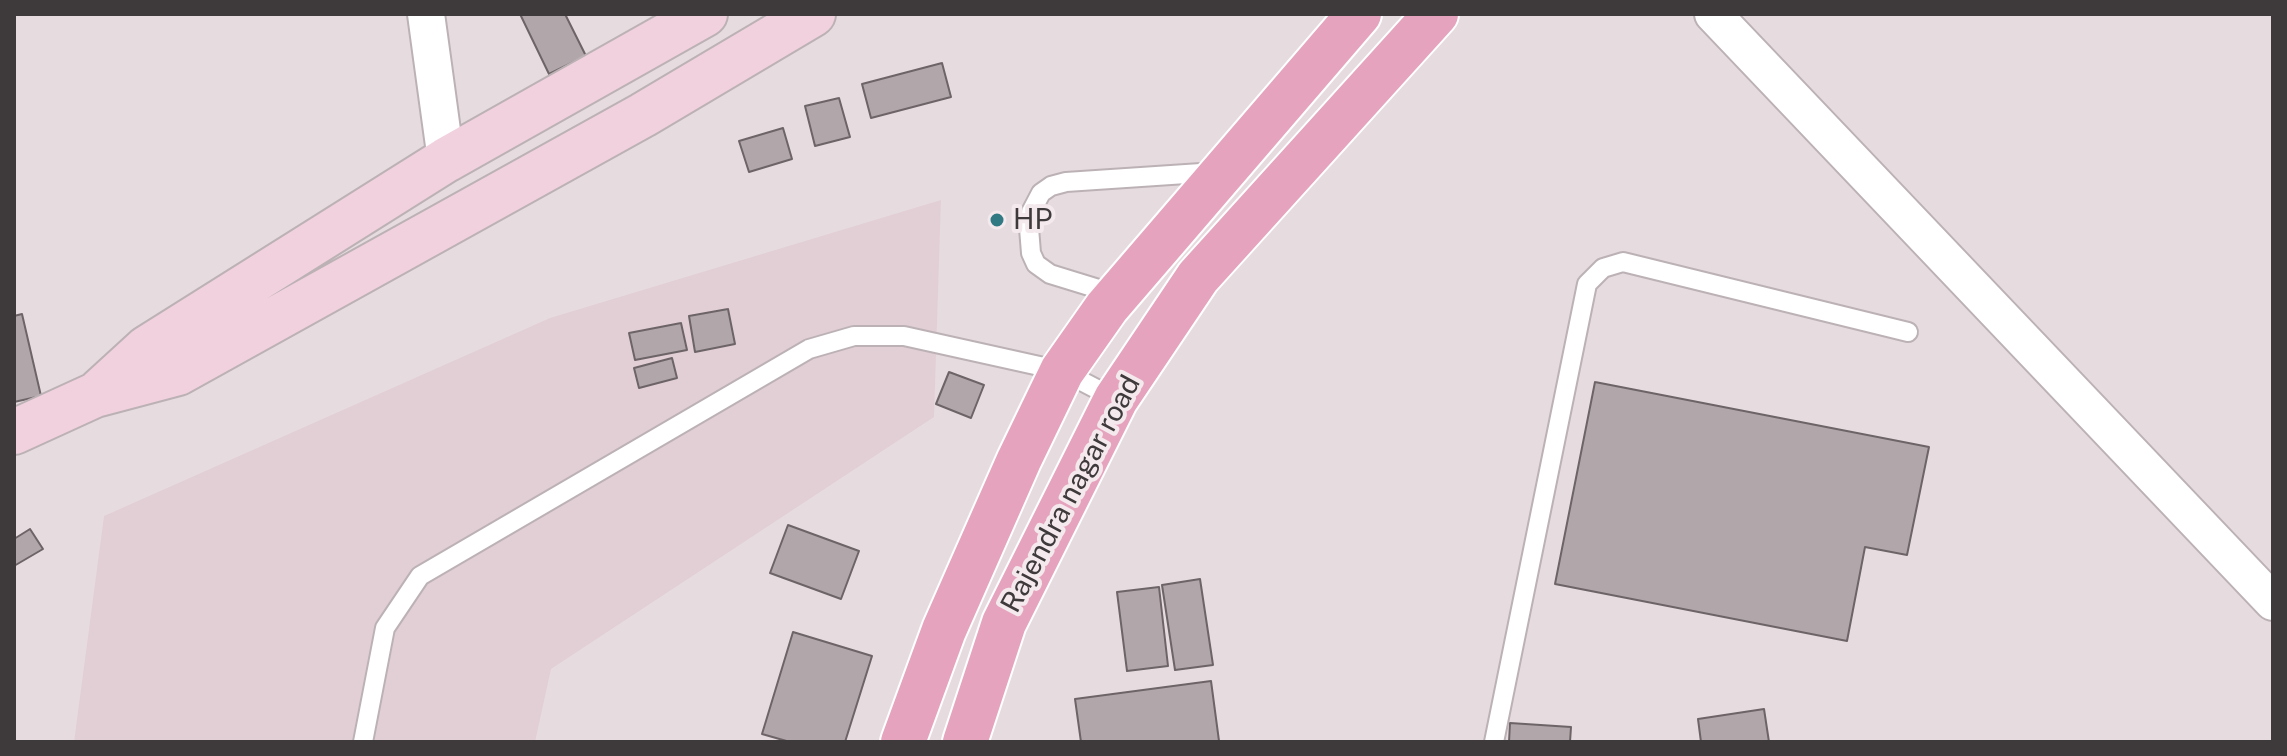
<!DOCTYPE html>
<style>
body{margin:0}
#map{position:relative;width:2287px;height:756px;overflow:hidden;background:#e6dcdf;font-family:"Public Sans",sans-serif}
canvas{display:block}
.frame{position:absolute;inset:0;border:16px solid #3e393b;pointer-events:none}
</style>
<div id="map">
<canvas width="2287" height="756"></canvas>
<div class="frame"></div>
</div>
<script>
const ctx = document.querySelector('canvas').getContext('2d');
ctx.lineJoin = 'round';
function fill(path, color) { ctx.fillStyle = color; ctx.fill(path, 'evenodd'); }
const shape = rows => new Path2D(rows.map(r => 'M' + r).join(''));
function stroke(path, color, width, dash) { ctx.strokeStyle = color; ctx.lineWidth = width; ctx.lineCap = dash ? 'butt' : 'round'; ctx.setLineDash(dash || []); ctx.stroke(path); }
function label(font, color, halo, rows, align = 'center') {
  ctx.font = font + ' "Public Sans",sans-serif'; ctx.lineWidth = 8; ctx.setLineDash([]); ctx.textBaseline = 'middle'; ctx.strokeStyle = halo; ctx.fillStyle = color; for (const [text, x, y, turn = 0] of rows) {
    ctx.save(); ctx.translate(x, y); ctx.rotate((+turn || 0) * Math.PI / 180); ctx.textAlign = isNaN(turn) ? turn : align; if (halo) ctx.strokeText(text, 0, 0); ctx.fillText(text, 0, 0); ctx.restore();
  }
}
const built = shape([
 [941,200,934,417,551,669,535,742,74,742,104,516,550,318]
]);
const building = shape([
 [520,14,565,14,586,56,549,74,520,14],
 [942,63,951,97,871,118,862,84,942,63],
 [839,98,850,137,815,146,805,106,839,98],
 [783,128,792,159,749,172,739,141,783,128],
 [728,309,735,344,695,352,689,316,728,309],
 [22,314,41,396,14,402,14,316,22,314],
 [681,323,687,350,635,360,629,333,681,323],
 [672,358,677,378,639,388,634,368,672,358],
 [949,372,984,385,971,418,936,404,949,372],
 [1595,382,1929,447,1907,555,1865,547,1847,641,1555,584,1595,382],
 [788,525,859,551,841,599,770,573,788,525],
 [30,529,43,549,14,566,14,539,30,529],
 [1200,579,1213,665,1175,670,1162,585,1200,579],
 [1159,587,1168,666,1127,671,1117,592,1159,587],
 [793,632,872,656,845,742,790,742,762,734,793,632],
 [1211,681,1219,741,1081,742,1075,699,1211,681],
 [1764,709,1769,742,1701,742,1698,719,1764,709],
 [1510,723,1571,727,1570,742,1509,742,1510,723]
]);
const lane = shape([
 [1115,294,1050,274,1036,264,1031,253,1029,228,1031,212,1041,193,1051,186,1066,182,1216,172],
 [363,742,385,628,420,576,809,349,854,336,904,336,1062,371,1116,399],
 [1494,742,1587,284,1603,268,1623,262,1908,332]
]);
const street = shape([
 [426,14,446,160],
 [1713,14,2273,602]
]);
const secondary = shape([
 [100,391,147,348,446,160,705,14],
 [14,432,95,395,178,373,643,115,813,14]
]);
const primary = shape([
 [903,742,944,630,1019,460,1062,371,1107,307,1359,14],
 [965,742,1004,623,1116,399,1198,277,1436,14]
]);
const markers = [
 [997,220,8,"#327a83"]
];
const poiNames = [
 ["HP",1013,220]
];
const streetNames = [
 ["Rajendra nagar road",1071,494,-62]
];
fill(built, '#e2cfd5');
fill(building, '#b1a7aa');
stroke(building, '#6d6467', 2);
stroke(lane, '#bcb2b5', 22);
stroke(street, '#bcb2b5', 40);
stroke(secondary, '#bcb2b5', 48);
stroke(primary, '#fff', 48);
stroke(lane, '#fff', 18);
stroke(street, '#fff', 36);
stroke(secondary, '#f2d1de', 44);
stroke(primary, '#e5a3bd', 44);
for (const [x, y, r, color] of markers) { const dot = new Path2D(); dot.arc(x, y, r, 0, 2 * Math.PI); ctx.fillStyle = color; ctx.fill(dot); stroke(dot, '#f4e9ec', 3); }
label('28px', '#3e393b', '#f4e9ec', poiNames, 'left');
label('28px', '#3e393b', '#f4e9ec', streetNames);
</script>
